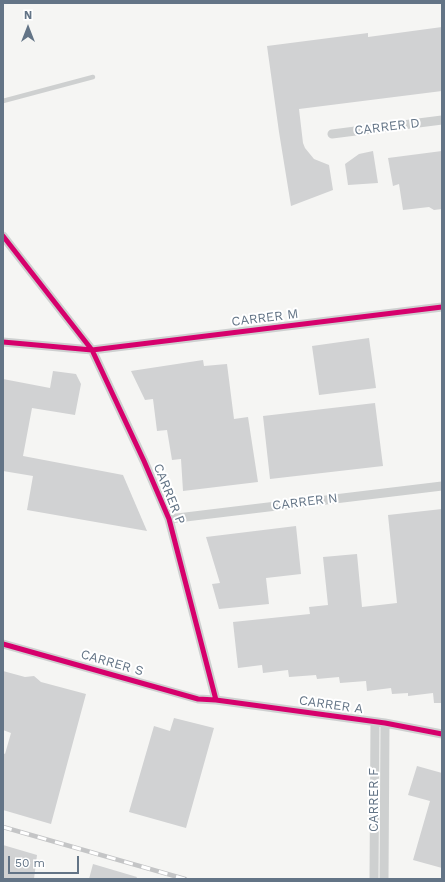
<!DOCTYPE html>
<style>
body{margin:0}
#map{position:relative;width:445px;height:882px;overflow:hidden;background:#f5f5f3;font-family:"Work Sans",sans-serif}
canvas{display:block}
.frame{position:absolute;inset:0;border:4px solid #637486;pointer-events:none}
.north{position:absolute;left:8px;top:8px;width:40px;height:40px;-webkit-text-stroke:3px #fff;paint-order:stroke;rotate:0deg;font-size:11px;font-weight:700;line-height:16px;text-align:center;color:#637486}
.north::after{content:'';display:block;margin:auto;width:14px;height:18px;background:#637486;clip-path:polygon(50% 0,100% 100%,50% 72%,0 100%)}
.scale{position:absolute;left:8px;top:856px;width:71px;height:18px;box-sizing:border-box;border:2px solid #637486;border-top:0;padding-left:5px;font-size:12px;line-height:14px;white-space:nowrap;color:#637486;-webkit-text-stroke:3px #fff;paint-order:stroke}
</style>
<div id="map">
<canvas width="445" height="882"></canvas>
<div class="frame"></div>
<div class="north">N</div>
<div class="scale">50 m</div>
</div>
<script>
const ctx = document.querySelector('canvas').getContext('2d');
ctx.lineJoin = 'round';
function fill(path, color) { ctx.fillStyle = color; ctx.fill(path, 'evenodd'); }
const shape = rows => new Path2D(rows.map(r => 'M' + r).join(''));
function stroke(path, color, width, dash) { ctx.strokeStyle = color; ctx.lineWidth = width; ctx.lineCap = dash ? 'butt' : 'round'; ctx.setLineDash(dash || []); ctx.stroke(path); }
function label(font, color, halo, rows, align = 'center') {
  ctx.font = font + ' "Work Sans",sans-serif'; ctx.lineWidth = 4; ctx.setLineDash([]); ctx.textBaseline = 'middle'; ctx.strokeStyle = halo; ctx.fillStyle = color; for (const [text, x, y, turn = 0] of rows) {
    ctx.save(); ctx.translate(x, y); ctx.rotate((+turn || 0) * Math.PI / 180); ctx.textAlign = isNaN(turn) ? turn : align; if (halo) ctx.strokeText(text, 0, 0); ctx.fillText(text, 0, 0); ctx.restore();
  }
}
const building = shape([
 [442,27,442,91,299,109,303,143,305,148,314,159,329,165,333,190,291,206,279,132,267,46,368,33,368,37],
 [373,151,378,183,348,185,345,164,359,154],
 [442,151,442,209,434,210,429,207,403,210,399,184,393,186,388,158],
 [369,338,376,388,319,395,312,346],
 [203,360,204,366,227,364,234,419,248,417,258,482,183,491,181,459,172,460,167,430,157,431,153,399,145,400,131,371],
 [53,371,76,374,81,384,75,415,32,408,23,456,123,475,147,531,27,510,33,476,3,471,3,379,50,388],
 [375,403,383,466,270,479,263,416],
 [442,509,442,703,434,703,433,693,408,696,408,693,392,694,391,688,367,691,366,681,340,683,339,677,317,679,316,675,289,677,288,670,263,673,262,665,238,668,233,622,310,614,309,607,328,605,323,557,357,554,362,607,397,603,388,515],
 [296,526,301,574,266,578,269,604,219,609,212,584,220,583,206,537],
 [3,671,25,677,34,676,41,682,86,694,51,824,3,810,3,753,5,754,11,733,3,730],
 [174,718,214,728,186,828,129,812,154,726,170,731],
 [417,766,442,773,442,868,413,860,430,801,408,795],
 [3,845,37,855,34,879,3,879],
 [93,864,137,877,136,879,89,879]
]);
const service = shape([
 [3,101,93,77]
]);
const minor = shape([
 [332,134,442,120],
 [3,236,92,350,144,461,169,519,216,700],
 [3,342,92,350,442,307],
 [169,519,442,486],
 [3,644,198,699,216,700,385,723,442,734],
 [374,879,375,722],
 [384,879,385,723]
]);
const rail = shape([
 [3,827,185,879]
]);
const cycleway = shape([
 [3,236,92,350,144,461,169,519,216,700],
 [3,342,92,350,442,307],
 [3,644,198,699,216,700,385,723,442,734]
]);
const streetNames = [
 ["CARRER D",387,127,-7],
 ["CARRER M",265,318,-7],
 ["CARRER P",169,494,68],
 ["CARRER N",305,502,-7],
 ["CARRER S",112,663,16],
 ["CARRER A",331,705,8],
 ["CARRER F",374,800,-90]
];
fill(building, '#d1d2d3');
stroke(service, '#ced0d0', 4.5);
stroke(minor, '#ced0d0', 9);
stroke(rail, '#c4c5c6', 4.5);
stroke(rail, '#fff', 3, [9]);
stroke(cycleway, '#d6006c', 5);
label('13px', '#637486', '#fff', streetNames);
</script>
